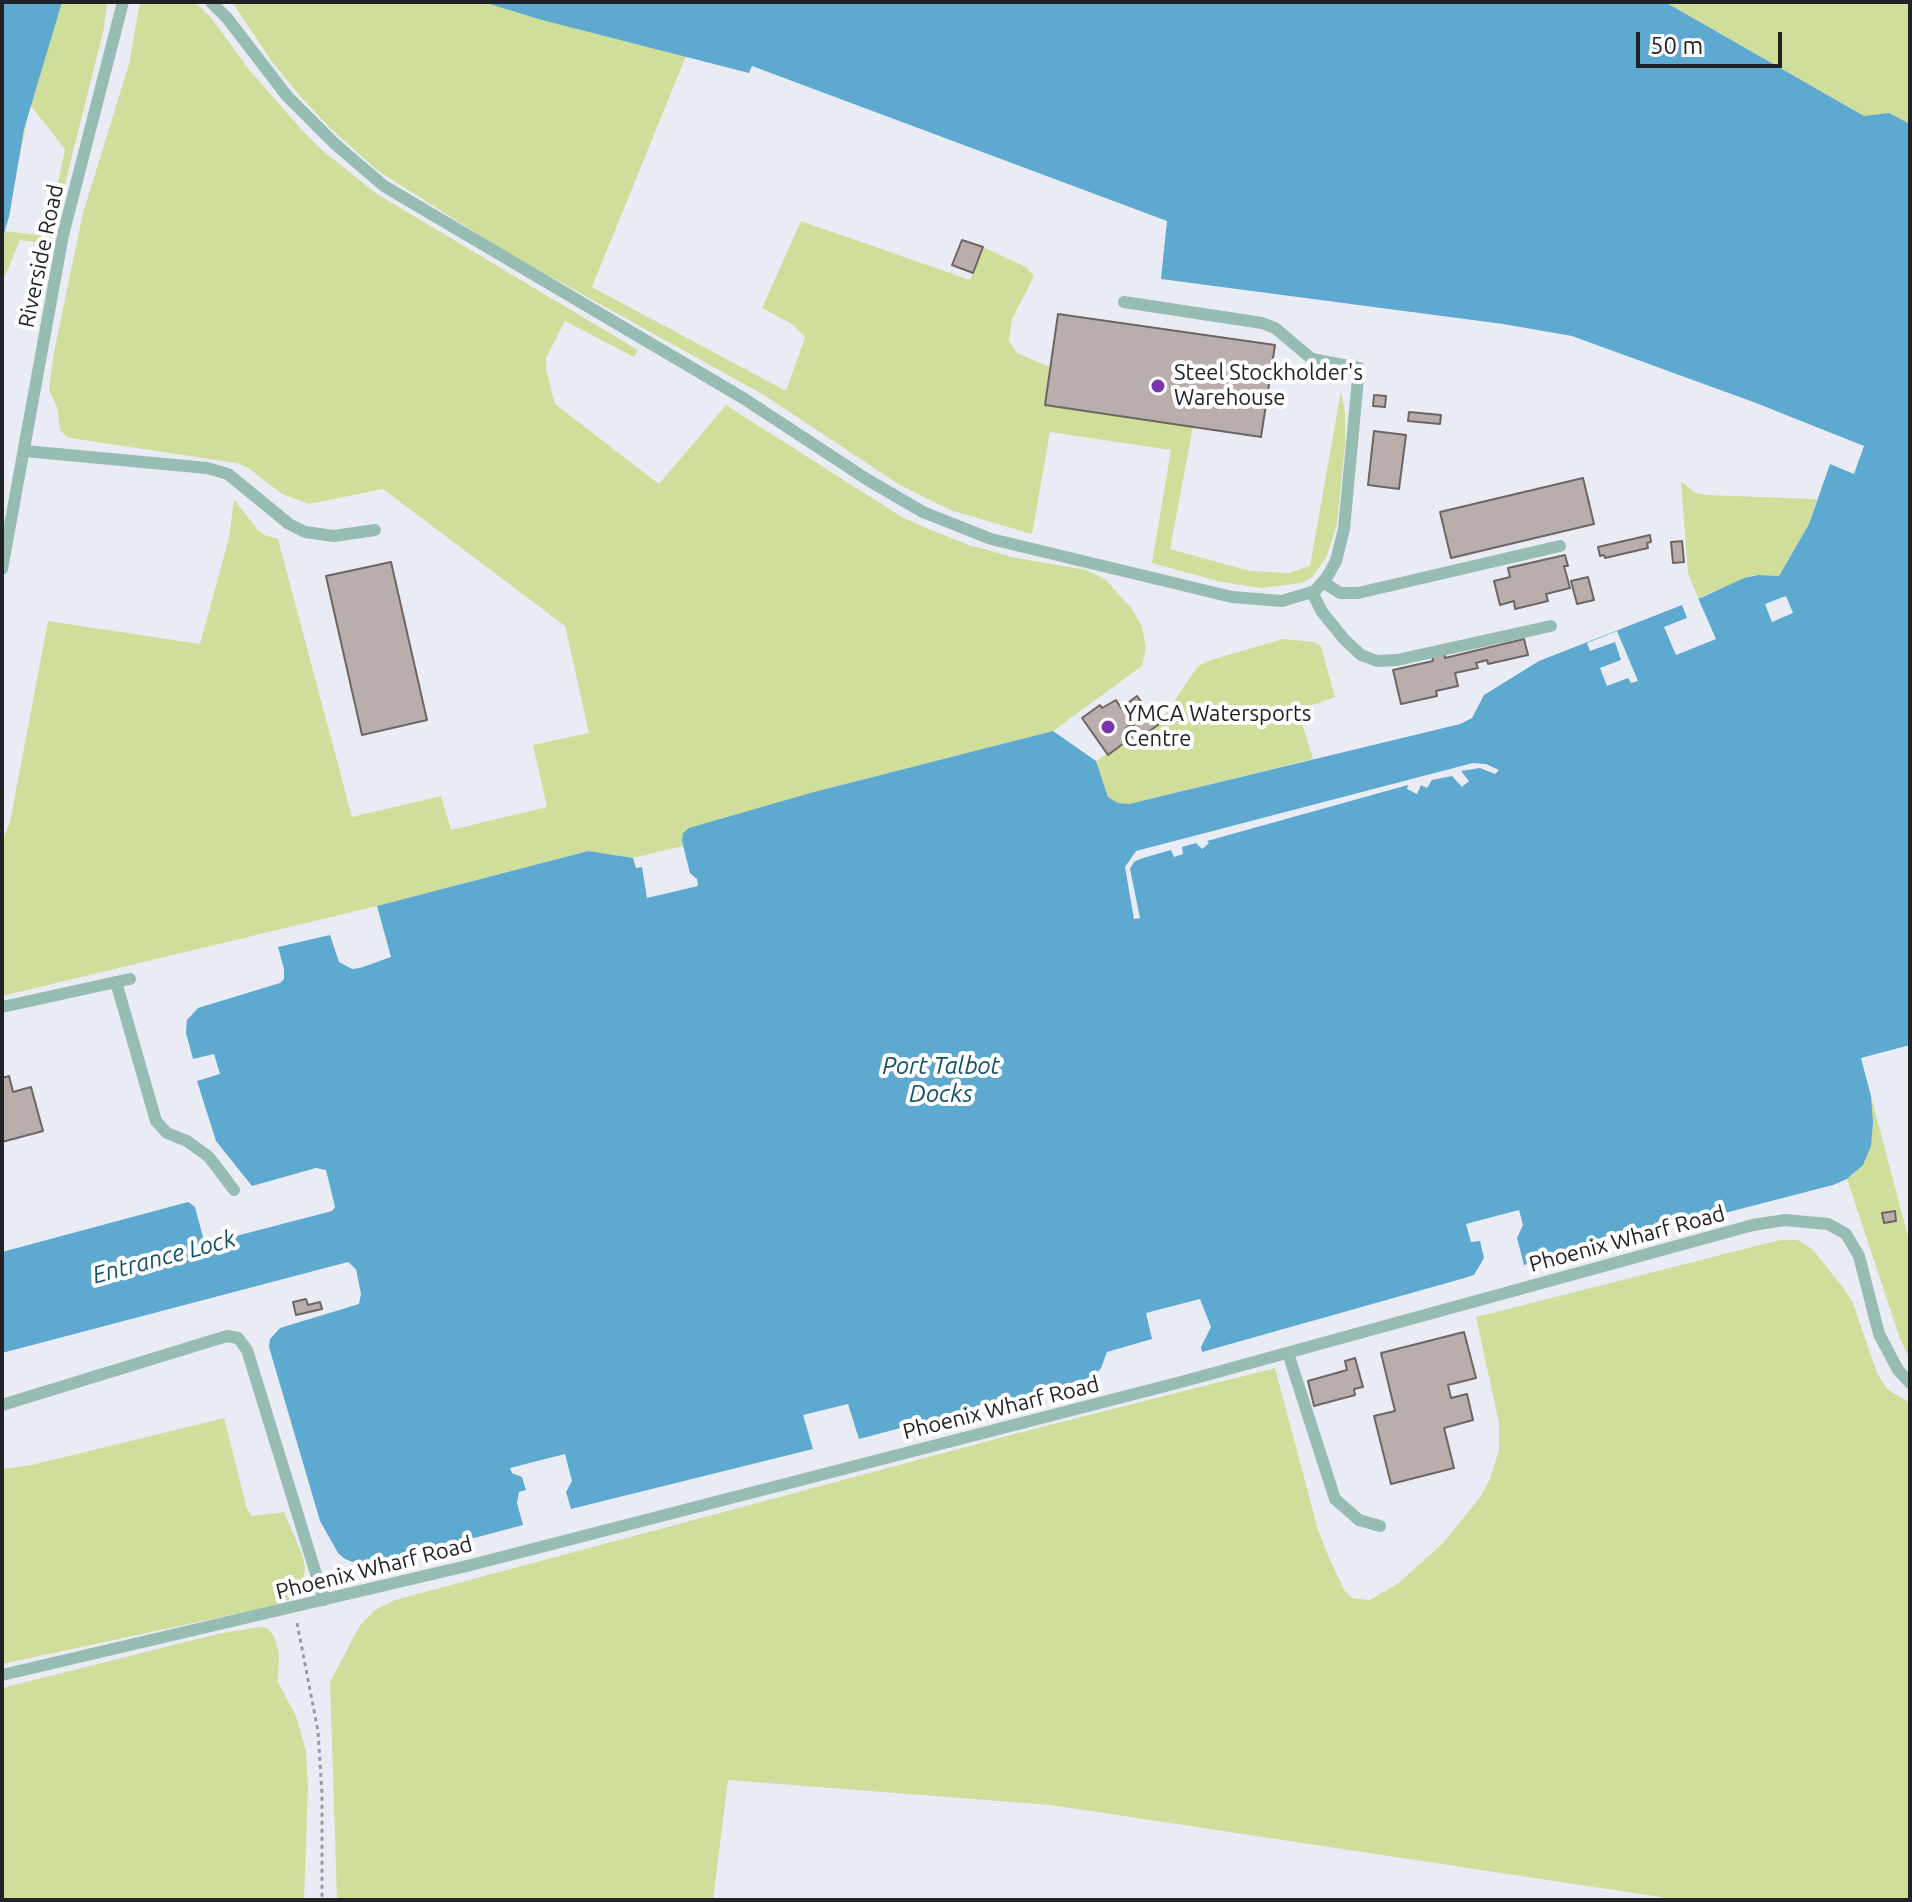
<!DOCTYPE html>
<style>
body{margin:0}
#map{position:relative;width:1912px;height:1902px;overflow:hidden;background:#eaecf5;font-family:Ubuntu,sans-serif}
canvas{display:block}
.frame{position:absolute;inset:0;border:4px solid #212225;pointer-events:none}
.scale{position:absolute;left:1636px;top:32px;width:146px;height:36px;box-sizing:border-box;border:4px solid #212225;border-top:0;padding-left:10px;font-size:24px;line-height:28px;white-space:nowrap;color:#212225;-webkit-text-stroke:6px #fff;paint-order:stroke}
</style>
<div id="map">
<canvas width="1912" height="1902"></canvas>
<div class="frame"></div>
<div class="scale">50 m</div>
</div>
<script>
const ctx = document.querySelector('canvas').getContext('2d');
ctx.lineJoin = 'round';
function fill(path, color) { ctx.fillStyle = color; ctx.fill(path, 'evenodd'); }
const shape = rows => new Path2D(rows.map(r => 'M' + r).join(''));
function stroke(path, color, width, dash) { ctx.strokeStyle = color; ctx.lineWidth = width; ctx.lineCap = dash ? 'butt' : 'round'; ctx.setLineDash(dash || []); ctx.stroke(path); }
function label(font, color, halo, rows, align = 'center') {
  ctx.font = font + ' Ubuntu,sans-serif'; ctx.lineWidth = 8; ctx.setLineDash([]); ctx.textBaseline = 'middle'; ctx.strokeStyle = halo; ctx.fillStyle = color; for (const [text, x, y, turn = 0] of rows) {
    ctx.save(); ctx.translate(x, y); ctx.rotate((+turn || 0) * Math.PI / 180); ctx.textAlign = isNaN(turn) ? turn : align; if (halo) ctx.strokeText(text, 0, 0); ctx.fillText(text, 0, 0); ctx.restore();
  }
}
const green = shape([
 [42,2,107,2,104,28,50,244,20,240,2,283,2,100],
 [30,105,65,149,49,226,45,232,38,235,5,231],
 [140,2,195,2,212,19,251,72,303,131,322,150,377,194,638,350,634,357,565,321,546,358,546,369,555,404,659,484,726,405,902,517,926,528,969,545,1016,558,1086,570,1105,579,1132,609,1142,627,1146,648,1142,666,1053,731,814,792,682,837,683,846,633,858,587,851,377,906,2,996,2,842,10,822,48,621,200,644,229,538,234,499,257,529,264,535,278,539,352,817,441,796,451,830,547,807,533,745,589,733,565,626,383,489,309,504,282,494,247,467,236,463,77,439,67,437,60,430,57,407,49,390,54,352,83,213,129,64],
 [232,2,483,2,686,56,592,287,786,391,805,337,792,324,762,308,801,221,970,280,983,247,1026,267,1034,276,1012,319,1009,341,1017,353,1050,367,1045,405,1193,427,1170,549,1250,571,1288,573,1310,566,1341,391,1345,413,1345,445,1337,524,1326,558,1312,577,1302,583,1262,588,1221,582,1152,563,1171,450,1050,432,1032,534,950,510,898,484,764,395,504,251,377,170,330,128,301,97,273,63],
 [1665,2,1910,2,1910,124,1889,114,1864,116],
 [1681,481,1695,493,1706,495,1817,499,1809,524,1779,576,1753,575,1698,598,1688,573],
 [1283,639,1314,642,1321,646,1335,697,1298,710,1313,759,1129,804,1118,803,1108,797,1096,761,1132,737,1136,741,1158,725,1198,666,1211,660],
 [1871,1096,1910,1244,1910,1361,1899,1336,1847,1179,1855,1173,1872,1135],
 [1780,1240,1798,1240,1812,1249,1842,1286,1853,1303,1877,1373,1887,1389,1910,1403,1910,1900,1680,1900,1051,1805,728,1780,713,1900,337,1900,330,1682,360,1625,375,1610,395,1600,1022,1432,1275,1368,1318,1530,1329,1558,1345,1591,1352,1598,1370,1600,1400,1582,1443,1543,1481,1496,1490,1479,1499,1450,1499,1423,1476,1317],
 [224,1418,247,1509,252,1516,284,1512,302,1554,305,1567,303,1586,290,1599,272,1606,2,1664,2,1469,32,1465],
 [259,1627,267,1628,274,1636,279,1653,278,1682,296,1716,306,1751,308,1787,304,1900,2,1900,2,1688,217,1634]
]);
const water = shape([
 [2,2,62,2,24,129,9,217,2,240],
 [483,2,1665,2,1864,116,1889,113,1910,124,1910,1045,1861,1058,1871,1096,1873,1123,1871,1146,1863,1165,1847,1179,1833,1185,1524,1265,1517,1238,1523,1225,1519,1210,1466,1224,1471,1242,1480,1241,1484,1258,1474,1275,1461,1279,1202,1352,1201,1347,1211,1327,1200,1299,1146,1313,1152,1339,1107,1352,1101,1368,1093,1377,859,1439,848,1404,803,1415,813,1449,571,1509,566,1492,572,1481,565,1454,510,1468,512,1473,522,1477,526,1490,519,1492,517,1503,523,1525,365,1567,345,1559,338,1553,320,1521,269,1347,270,1339,280,1328,359,1304,361,1294,356,1269,348,1262,2,1353,2,1252,188,1202,195,1207,203,1237,209,1243,332,1211,335,1207,326,1170,316,1168,252,1186,216,1141,197,1081,220,1074,214,1054,193,1059,186,1033,187,1020,198,1008,280,983,284,979,284,969,278,947,330,935,339,962,352,969,360,968,391,957,377,906,588,851,633,858,636,868,642,867,647,898,698,886,697,879,690,873,682,841,683,833,689,828,814,792,1053,731,1096,761,1108,797,1118,803,1129,804,1460,724,1472,718,1484,695,1539,661,1705,596,1744,578,1758,575,1779,576,1809,524,1830,464,1854,474,1864,446,1756,403,1572,336,1503,324,1161,279,1167,221,752,66,749,73,542,20]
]);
const pier = shape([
 [1786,596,1793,613,1772,622,1765,604],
 [1698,598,1716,639,1676,655,1664,627,1687,618,1682,605],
 [1617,631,1638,681,1631,683,1628,678,1607,686,1600,668,1621,660,1615,642,1590,651,1587,643],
 [1473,763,1486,764,1499,770,1495,774,1480,768,1461,771,1469,781,1462,787,1452,776,1432,780,1427,788,1421,785,1417,794,1407,789,1408,785,1207,841,1209,843,1202,849,1196,843,1182,847,1183,854,1174,857,1171,850,1140,859,1134,862,1130,869,1140,918,1134,919,1125,867,1136,851]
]);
const building = shape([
 [962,240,983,247,973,273,952,265,962,240],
 [1058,314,1275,345,1261,437,1045,405,1058,314],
 [1374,395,1386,396,1385,407,1373,406,1374,395],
 [1409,412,1441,415,1440,424,1408,421,1409,412],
 [1374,431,1406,435,1399,489,1368,485,1374,431],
 [1583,478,1594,524,1451,558,1440,512,1583,478],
 [1650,535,1651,542,1647,543,1648,548,1605,558,1604,555,1600,556,1598,547,1650,535],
 [1682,541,1684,562,1673,563,1671,542,1682,541],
 [1565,555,1568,566,1564,566,1570,588,1546,594,1548,601,1515,609,1514,601,1500,605,1494,581,1510,577,1508,568,1565,555],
 [391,562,427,720,362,735,326,576,391,562],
 [1588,577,1594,600,1577,604,1571,581,1588,577],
 [1524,639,1528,655,1488,664,1487,660,1476,663,1478,668,1455,673,1458,686,1436,691,1437,696,1401,704,1393,670,1433,661,1432,655,1444,652,1445,658,1524,639],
 [1137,696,1158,725,1141,737,1132,724,1126,728,1132,737,1108,755,1082,718,1100,705,1102,708,1116,700,1121,708,1137,696],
 [9,1076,13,1092,31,1087,43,1131,2,1142,2,1078,9,1076],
 [1895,1211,1896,1221,1884,1223,1882,1213,1895,1211],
 [306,1299,308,1305,320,1302,322,1309,296,1315,293,1302,306,1299],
 [1464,1332,1476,1378,1448,1385,1451,1398,1467,1394,1473,1420,1444,1428,1454,1468,1391,1484,1374,1416,1395,1411,1381,1353,1464,1332],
 [1355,1358,1363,1387,1354,1389,1355,1395,1314,1406,1308,1381,1347,1370,1345,1361,1355,1358]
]);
const path = shape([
 [297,1623,318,1731,322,1794,322,1900]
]);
const lane = shape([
 [211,2,227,18,287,96,335,144,384,186,743,398,868,480,923,512,991,539,1232,597,1282,601,1315,591,1327,577,1336,561,1344,529,1359,368,1312,359,1275,328,1262,323,1124,302],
 [25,451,207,468,228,474,289,524,305,532,334,536,375,530],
 [2,569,63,235,123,2],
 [1323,582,1340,593,1358,593,1560,546],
 [1312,592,1322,612,1344,639,1361,655,1377,661,1397,660,1551,626],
 [116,982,156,1121,167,1133,187,1141,209,1157,234,1190],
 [2,1007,130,979],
 [1288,1353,1335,1499,1359,1520,1380,1526],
 [2,1405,227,1336,238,1338,247,1350,324,1600],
 [2,1675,471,1565,1181,1382,1753,1225,1785,1220,1828,1224,1846,1234,1859,1256,1879,1334,1898,1370,1910,1383]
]);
const markers = [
 [1158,386,8,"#7837ac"],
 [1108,727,8,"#7837ac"]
];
const streetNames = [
 ["Riverside Road",41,256,-78],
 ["Phoenix Wharf Road",1627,1239,-15],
 ["Phoenix Wharf Road",1001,1408,-14],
 ["Phoenix Wharf Road",374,1568,-14]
];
const poiNames = [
 ["Steel Stockholder's",1174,373],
 ["Warehouse",1174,398],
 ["YMCA Watersports",1124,714],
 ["Centre",1124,739]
];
const waterNames = [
 ["Port Talbot",941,1066],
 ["Docks",941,1094],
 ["Entrance Lock",164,1257,-15]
];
fill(green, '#d0de9b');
fill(water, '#5ea9d0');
fill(pier, '#eaecf5');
fill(building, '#b9aeac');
stroke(building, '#6e6563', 2);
stroke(path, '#999aa1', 3, [4, 4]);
stroke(lane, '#96bcb3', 12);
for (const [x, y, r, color] of markers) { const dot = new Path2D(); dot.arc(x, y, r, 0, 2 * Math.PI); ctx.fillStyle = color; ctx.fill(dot); stroke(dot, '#fff', 3); }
label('22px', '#212225', '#fff', streetNames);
label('22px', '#212225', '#fff', poiNames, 'left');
label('italic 24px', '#14516c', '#fff', waterNames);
</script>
